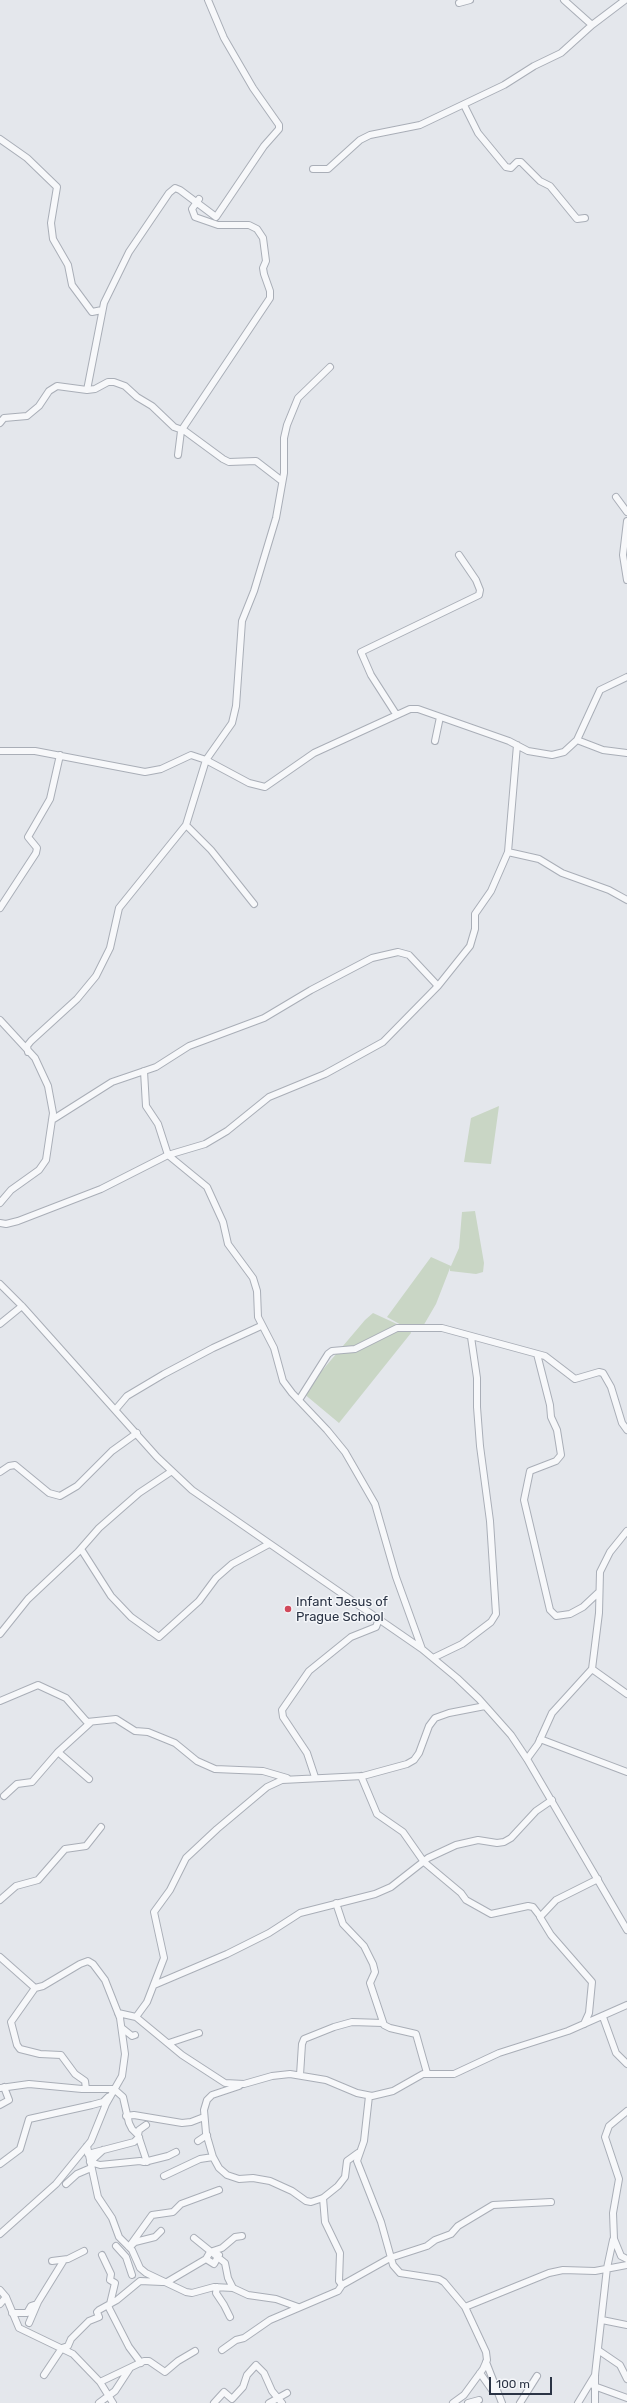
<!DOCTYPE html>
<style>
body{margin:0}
#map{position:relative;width:627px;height:2403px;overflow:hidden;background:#e4e7ec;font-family:Rubik,sans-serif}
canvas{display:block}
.scale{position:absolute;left:489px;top:2377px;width:63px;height:18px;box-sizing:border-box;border:2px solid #2b3445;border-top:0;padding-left:5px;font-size:12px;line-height:14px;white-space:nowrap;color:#2b3445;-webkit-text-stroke:3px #f4f6f9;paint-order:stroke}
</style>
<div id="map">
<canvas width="627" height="2403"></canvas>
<div class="scale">100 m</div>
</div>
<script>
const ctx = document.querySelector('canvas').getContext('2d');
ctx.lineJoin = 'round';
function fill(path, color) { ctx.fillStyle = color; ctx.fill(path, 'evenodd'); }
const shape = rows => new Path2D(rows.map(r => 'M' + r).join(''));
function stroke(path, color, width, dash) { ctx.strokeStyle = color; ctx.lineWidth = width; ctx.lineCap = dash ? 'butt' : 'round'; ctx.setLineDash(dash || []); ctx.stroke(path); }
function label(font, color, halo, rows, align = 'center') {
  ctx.font = font + ' Rubik,sans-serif'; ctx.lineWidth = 3; ctx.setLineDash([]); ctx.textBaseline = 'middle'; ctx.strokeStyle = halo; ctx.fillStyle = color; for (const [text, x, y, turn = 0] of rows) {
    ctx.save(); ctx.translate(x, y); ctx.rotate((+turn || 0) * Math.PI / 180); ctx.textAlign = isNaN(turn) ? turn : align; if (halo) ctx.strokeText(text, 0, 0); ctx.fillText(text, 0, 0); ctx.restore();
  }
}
const green = shape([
 [499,1106,491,1164,464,1162,471,1118],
 [475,1211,484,1263,483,1272,476,1274,450,1271,450,1268,436,1304,422,1328,403,1326,387,1317,431,1257,451,1266,459,1248,462,1212],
 [373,1313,410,1330,411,1333,339,1423,303,1393,365,1320]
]);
const minor = shape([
 [564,0,592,25],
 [459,3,470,0],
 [464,105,478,133,506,167,511,168,517,162,521,162,540,181,550,186,577,219,585,218],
 [0,139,27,158,57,187,51,223,53,239,68,265,72,285,92,312,102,310],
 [313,169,328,169,360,140,370,135,420,125,504,85,534,66,561,53,592,25,625,0],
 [87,390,95,389,108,382,114,382,125,386,137,397,152,406,174,427,185,431,223,459,229,462,256,461,282,481],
 [0,423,4,418,27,416,39,406,49,391,57,386,87,390,104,303,129,252,169,193,175,188,180,190,216,217,264,146,279,129,279,125,253,88,224,38,208,0],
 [178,455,181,431,270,298,270,291,264,274,263,268,266,261,263,238,257,229,249,225,218,225,195,217,192,209,199,199],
 [616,497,627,512],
 [627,521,623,555,627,580],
 [396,714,371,675,361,652,479,595,480,590,476,580,459,555],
 [577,740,603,750,627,753],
 [435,741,440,717],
 [0,751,35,751,145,772,161,769,191,755,206,760,249,783,265,787,314,753,410,709,418,709,509,741,528,751,552,755,564,752,577,740,600,690,627,677],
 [186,825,211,850,254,904],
 [508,852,539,859,562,873,609,890,627,900],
 [0,908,36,853,37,848,28,837,50,799,60,755],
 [0,1020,35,1058,48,1086,53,1113,46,1160,39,1170,11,1190,0,1203],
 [28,1052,27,1046,31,1041,77,999,96,976,110,948,119,908,186,825,206,760,232,723,236,706,242,621,254,591,276,518,284,473,284,438,287,425,298,398,330,367],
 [144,1071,146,1106,158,1124,168,1155,207,1187,223,1222,228,1244,253,1278,257,1291,258,1317,274,1348,283,1381,292,1393,327,1430,345,1452,375,1504,396,1577,422,1649],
 [52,1120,112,1082,156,1067,189,1046,264,1018,311,990,372,958,398,952,409,955,438,986],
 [0,1223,6,1224,18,1221,101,1189,168,1155,205,1144,227,1131,269,1097,325,1074,383,1042,438,986,470,946,475,929,475,914,491,891,508,852,517,745],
 [0,1284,22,1306,157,1457,192,1490,422,1649,457,1678,479,1699,511,1735,527,1759,627,1930],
 [0,1324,22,1306],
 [537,1354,550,1405,551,1417,557,1430,561,1455,556,1461,530,1471,524,1500,550,1610,556,1616,570,1614,583,1607,599,1592],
 [299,1400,328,1354,332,1351,355,1349,397,1328,442,1328,545,1356,575,1379,599,1372,603,1373,611,1387,622,1423,627,1430],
 [116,1409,127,1396,164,1374,213,1348,261,1326],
 [0,1472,9,1466,15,1465,49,1493,60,1496,77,1486,112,1451,137,1433],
 [81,1549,111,1596,131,1617,159,1637,199,1601,216,1578,232,1564,269,1544],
 [0,1634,28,1599,78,1552,99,1528,139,1493,172,1471],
 [433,1658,462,1644,491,1622,496,1614,490,1521,480,1446,477,1407,477,1378,471,1337],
 [592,1669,627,1694],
 [0,1701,38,1685,66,1698,87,1722,116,1719,135,1731,148,1732,175,1743,197,1761,215,1769,263,1771,287,1778],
 [540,1739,627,1772],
 [58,1752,89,1779],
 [527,1759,538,1744,552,1713,592,1669,599,1613,600,1572,610,1552,627,1531],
 [361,1776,377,1814,403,1832,424,1862,461,1893,466,1900,491,1914,528,1906,533,1907,540,1916],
 [315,1777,307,1753,283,1717,282,1710,309,1671,351,1637,376,1627,379,1619],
 [4,1796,17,1784,32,1782,58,1752,91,1722],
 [0,1900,16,1886,38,1880,65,1849,86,1846,101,1827],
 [336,1903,343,1924,364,1946,373,1964,375,1972,370,1983,384,2025,390,2028,416,2034,427,2073],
 [0,1957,35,1988,43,1986,80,1964,88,1961,93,1964,105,1980,120,2018,125,2054,122,2076,106,2104,91,2141,56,2184,0,2234],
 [154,1985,227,1954,269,1933,300,1913,375,1894,391,1887,428,1858,456,1845,478,1840,497,1843,504,1842,511,1838,536,1811,552,1800],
 [35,1988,11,2022,17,2045,20,2049,40,2054,61,2055,75,2074,85,2081,86,2089],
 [118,2013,136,2017,147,2002,164,1958,154,1912,170,1890,186,1858,217,1829,267,1787,282,1780,363,1776,407,1764,414,1760,419,1753,429,1726,435,1718,449,1713,485,1706],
 [136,2017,182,2055,225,2083,244,2084,272,2076,290,2074,326,2080,357,2093,372,2096,393,2091,423,2074,454,2074,499,2053,568,2031,627,2005],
 [603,2017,616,2053,627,2064],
 [584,2024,589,2013,592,1982,551,1935,540,1917,556,1900,598,1879],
 [122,2028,132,2036,135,2035],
 [169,2043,199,2033],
 [300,2075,302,2044,304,2039,334,2027,352,2022,383,2023],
 [239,2086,212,2095,207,2100,204,2110,206,2133,213,2157,219,2168,227,2175,239,2179,253,2178,270,2181,292,2191,306,2201,311,2202,323,2198,338,2186,345,2177,347,2161,358,2153],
 [0,2088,29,2084,82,2089,114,2089,123,2097,129,2123,132,2129,138,2135,147,2162],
 [369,2096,364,2141,357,2161,381,2222,393,2265,400,2273,439,2279,444,2282,465,2307,486,2352,487,2360,483,2369,464,2395,453,2403],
 [0,2105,9,2100,4,2087],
 [627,2111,609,2126,605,2137,619,2179,613,2213,614,2239,621,2256,627,2259],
 [126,2116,134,2115,182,2123,191,2122,204,2117],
 [138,2135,139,2130,146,2125],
 [198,2141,207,2135],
 [87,2146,98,2197,112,2218,119,2237,132,2250,140,2268,146,2273,186,2292,192,2293,214,2287,233,2288,248,2295,276,2299,298,2307],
 [88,2154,134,2142,139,2137],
 [90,2162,100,2165,140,2161,144,2162,168,2156,176,2152],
 [90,2162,103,2150],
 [0,2164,20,2149,29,2119,92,2105,103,2102,108,2097],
 [164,2176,200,2159,213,2157],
 [66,2184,77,2174,91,2168],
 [323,2198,325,2222,340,2253,339,2281,342,2285,390,2258,427,2246,435,2240,451,2234,458,2226,493,2205,551,2202],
 [194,2238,225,2263,228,2278,233,2288],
 [132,2245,135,2242,155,2237,161,2231],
 [116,2246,126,2257,132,2275],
 [129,2247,152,2215,173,2212,181,2204,219,2190],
 [102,2255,111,2274,110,2280,115,2283,110,2304],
 [206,2259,214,2264,219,2255],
 [52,2261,68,2259,84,2251],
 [167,2282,206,2259,210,2252,222,2248,235,2237,242,2236],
 [217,2287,216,2293,224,2305,230,2317],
 [0,2290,6,2297,19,2328,73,2354,100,2382,113,2403],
 [0,2304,6,2297],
 [108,2306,129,2347,141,2363],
 [465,2307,549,2273,563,2270,595,2271,627,2265],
 [12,2313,27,2313,31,2306,37,2304],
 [602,2320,627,2325],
 [29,2323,38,2302,64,2260],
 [222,2350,236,2340,244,2338,270,2320,338,2291,342,2285],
 [598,2350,620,2365,627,2379],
 [486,2362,502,2403],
 [480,2373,492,2390,496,2390],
 [44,2375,62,2348,68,2346,71,2339,89,2321,99,2317,97,2312,99,2310,117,2300,140,2281,162,2282],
 [100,2382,144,2361,149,2361,165,2372,178,2361,195,2351],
 [594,2386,627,2398],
 [99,2403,115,2391,130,2368],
 [214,2403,224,2392,232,2399,243,2387,247,2375,256,2365,264,2373,272,2391,282,2403],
 [269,2403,287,2393],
 [468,2403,479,2400],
 [520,2403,537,2376],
 [578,2403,595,2375],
 [595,2403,595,2375,607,2268,613,2240]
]);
const markers = [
 [288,1609,4,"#d1495b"]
];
const poiNames = [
 ["Infant Jesus of",296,1602],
 ["Prague School",296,1617]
];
fill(green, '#c9d6c5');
stroke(minor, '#a9aeb7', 8);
stroke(minor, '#f7f8fa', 6);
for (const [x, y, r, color] of markers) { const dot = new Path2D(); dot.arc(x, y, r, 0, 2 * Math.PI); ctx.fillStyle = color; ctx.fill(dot); stroke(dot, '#f4f6f9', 1.5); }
label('13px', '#2b3445', '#f4f6f9', poiNames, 'left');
</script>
